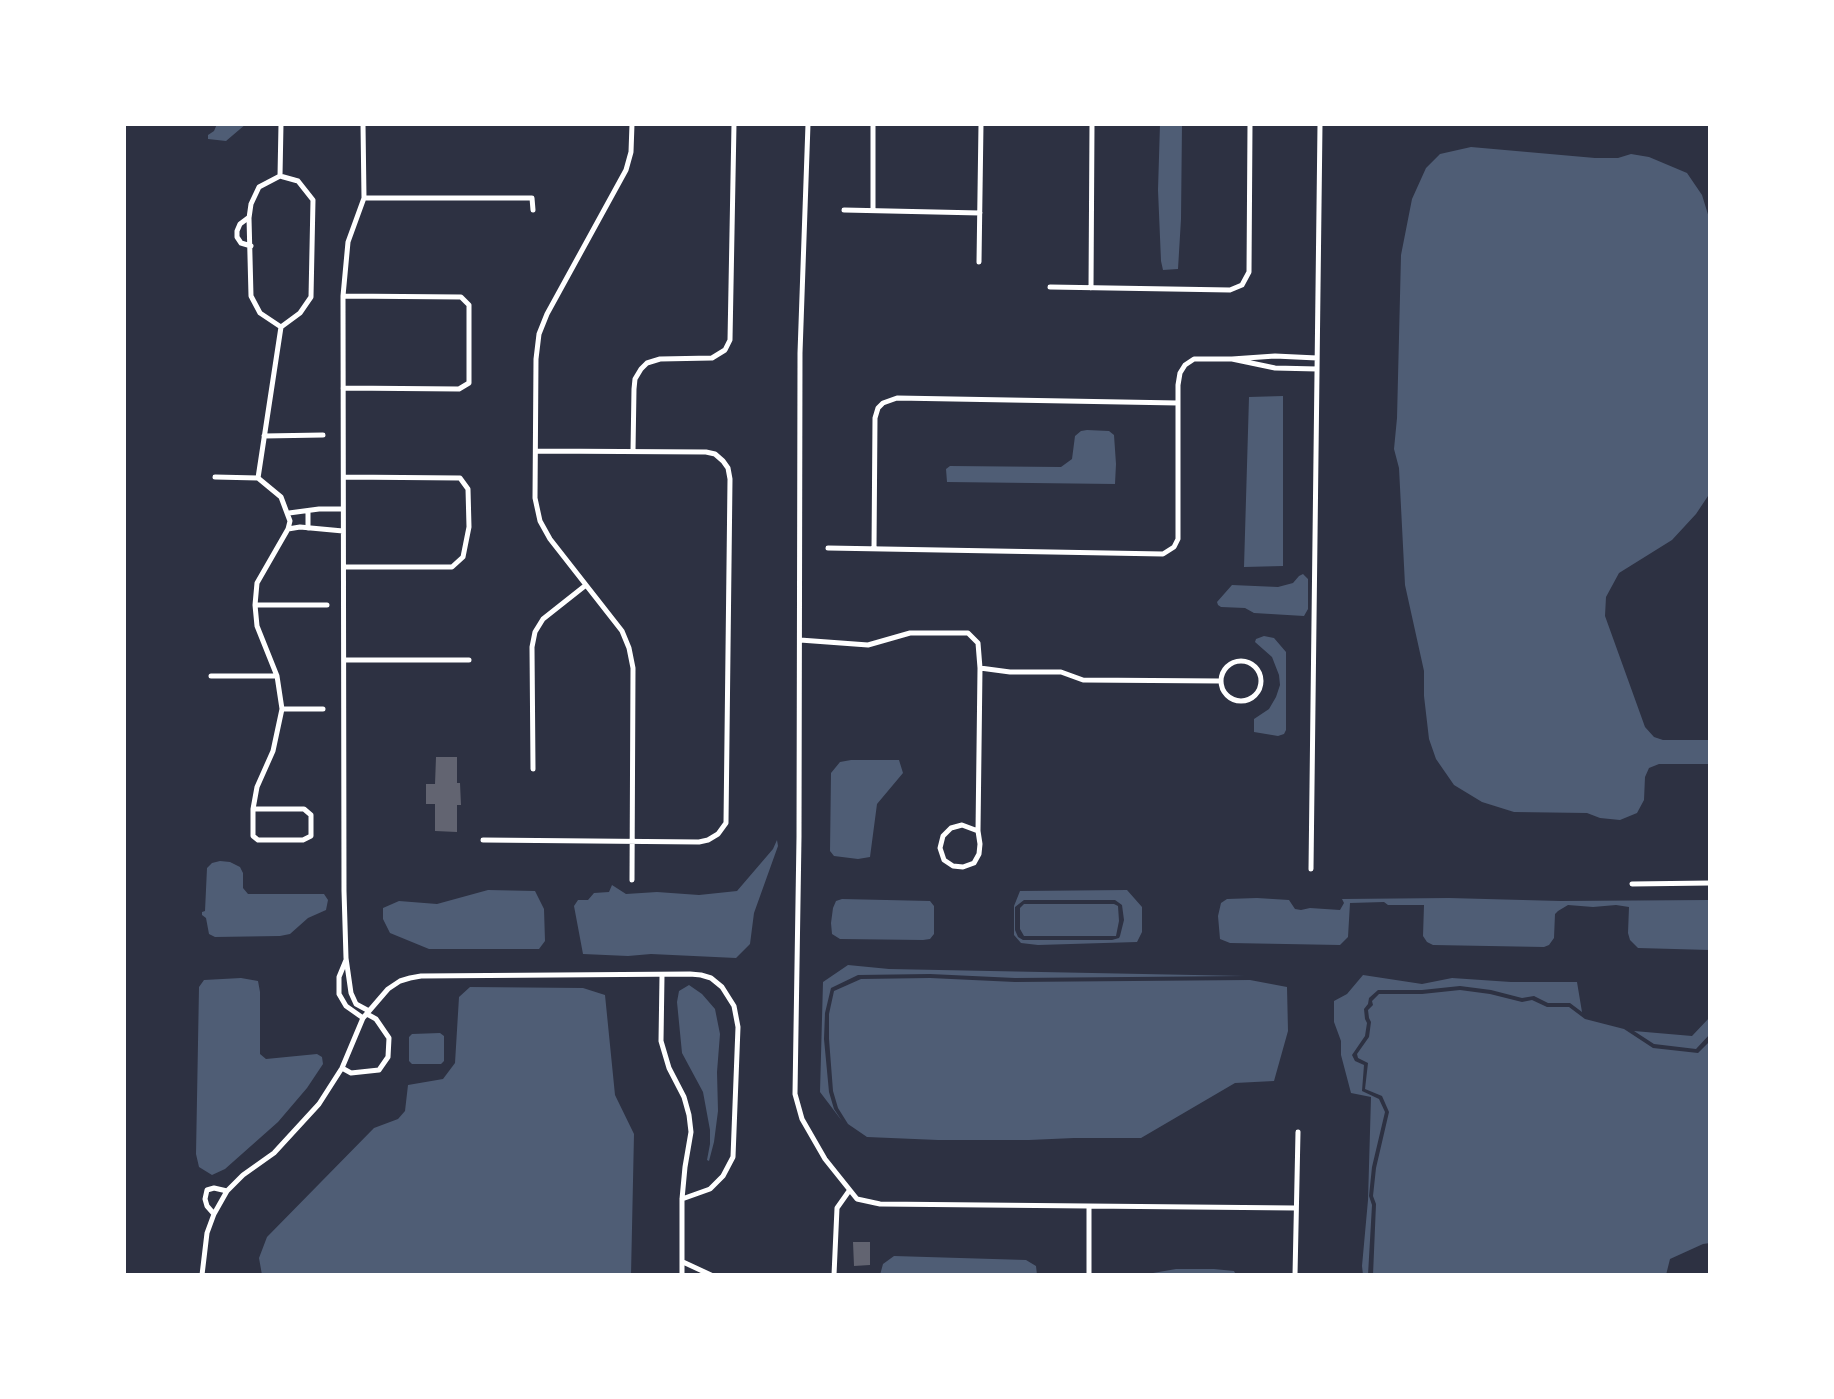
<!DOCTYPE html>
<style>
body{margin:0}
#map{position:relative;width:1834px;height:1399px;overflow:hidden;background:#2d3142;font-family:Inter,sans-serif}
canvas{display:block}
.frame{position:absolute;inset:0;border:126px solid #fff;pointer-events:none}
</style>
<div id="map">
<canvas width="1834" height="1399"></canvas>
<div class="frame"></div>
</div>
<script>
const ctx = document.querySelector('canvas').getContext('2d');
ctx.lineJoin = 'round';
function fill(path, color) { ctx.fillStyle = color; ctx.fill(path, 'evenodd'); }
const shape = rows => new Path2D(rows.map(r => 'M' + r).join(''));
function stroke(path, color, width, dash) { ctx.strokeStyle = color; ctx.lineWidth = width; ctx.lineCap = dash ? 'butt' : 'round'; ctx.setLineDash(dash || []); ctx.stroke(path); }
const water = shape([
 [217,124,246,124,226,141,208,139,208,135,214,131],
 [1160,124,1182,124,1181,219,1178,269,1163,270,1161,261,1158,190],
 [1471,147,1595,158,1618,158,1631,154,1649,157,1687,173,1702,195,1710,221,1710,493,1696,514,1672,540,1619,573,1606,597,1605,616,1645,727,1654,737,1663,740,1710,740,1710,764,1659,764,1649,768,1645,777,1644,800,1637,813,1620,820,1600,818,1587,813,1514,812,1482,802,1454,785,1436,759,1429,739,1424,696,1424,671,1405,585,1399,468,1394,449,1397,418,1401,255,1412,199,1426,168,1440,154],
 [1283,396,1283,566,1244,567,1249,397],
 [1087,430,1109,431,1114,435,1116,464,1115,484,947,482,946,469,950,466,1061,467,1072,459,1075,436,1081,431],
 [1303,574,1308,579,1308,609,1304,616,1254,613,1245,608,1221,607,1218,605,1217,602,1232,585,1278,587,1293,583,1299,576],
 [1264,636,1274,638,1286,652,1286,730,1284,734,1278,736,1254,732,1254,719,1269,709,1276,697,1280,685,1279,675,1272,657,1255,642,1256,639],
 [851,760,899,760,903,773,877,804,870,857,858,859,834,856,830,851,831,773,840,762],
 [777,840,778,846,754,913,750,944,736,958,651,954,628,956,583,954,574,906,578,900,588,900,594,893,609,892,612,885,626,894,657,892,699,895,737,891,773,849],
 [220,861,230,862,240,867,243,873,243,888,248,894,324,894,328,900,326,910,308,918,290,934,280,936,215,937,209,934,206,918,202,915,202,912,205,911,207,868,212,863],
 [488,890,535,891,544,909,545,941,539,949,429,949,390,933,383,919,383,908,399,901,437,904],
 [1127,890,1142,907,1142,932,1137,942,1038,945,1021,943,1014,935,1014,906,1020,891],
 [1024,900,1115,900,1122,905,1124,920,1120,936,1119,938,1112,940,1023,940,1018,937,1015,930,1015,907],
 [1257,898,1289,900,1295,909,1301,910,1310,908,1340,910,1344,903,1342,899,1449,898,1560,901,1710,900,1710,950,1638,948,1630,940,1628,933,1629,907,1616,905,1593,907,1568,905,1558,911,1555,914,1554,938,1549,945,1544,947,1433,945,1427,942,1423,936,1424,905,1388,905,1384,902,1350,903,1348,937,1340,945,1230,943,1220,939,1218,916,1221,903,1227,899],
 [842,899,930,901,934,906,934,934,930,939,923,940,840,939,832,934,831,923,833,908,836,901],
 [1024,904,1114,904,1118,906,1119,921,1116,936,1024,936,1020,929,1020,908],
 [848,965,889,969,1245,976,1015,978,930,974,858,975,831,988,825,1013,824,1039,829,1092,834,1109,842,1121,820,1092,823,982],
 [1363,975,1422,984,1452,978,1511,982,1577,982,1582,1012,1570,1003,1548,1003,1534,996,1522,998,1491,990,1460,986,1422,990,1378,990,1369,998,1368,1004,1364,1009,1365,1019,1367,1023,1365,1036,1352,1055,1355,1061,1364,1065,1362,1091,1379,1099,1385,1112,1372,1167,1369,1196,1372,1205,1368,1275,1363,1275,1362,1266,1368,1200,1371,1097,1351,1093,1341,1055,1341,1041,1334,1022,1334,1001,1347,994],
 [241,978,258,981,260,992,260,1054,266,1059,317,1054,322,1057,323,1064,307,1088,278,1122,225,1169,212,1175,199,1167,196,1154,199,987,204,980],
 [930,978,1015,982,1250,980,1287,987,1288,1031,1274,1081,1235,1083,1141,1138,1074,1138,1029,1140,938,1140,867,1137,848,1124,838,1108,833,1091,829,1039,829,1014,834,991,861,979],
 [689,985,702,994,715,1009,720,1034,717,1072,718,1111,714,1142,709,1161,707,1160,710,1144,710,1130,703,1092,682,1053,677,1002,679,991],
 [470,987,583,988,605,995,615,1095,634,1134,631,1275,262,1275,259,1258,267,1237,374,1128,398,1119,405,1111,408,1085,443,1079,455,1063,459,997],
 [1460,990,1490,994,1522,1002,1532,1000,1547,1007,1569,1007,1585,1019,1624,1029,1653,1048,1698,1053,1710,1041,1710,1243,1703,1244,1670,1259,1666,1275,1373,1275,1376,1204,1373,1196,1376,1168,1389,1112,1382,1096,1365,1089,1368,1063,1358,1058,1357,1054,1369,1037,1371,1022,1369,1018,1368,1010,1373,1005,1372,1001,1379,994,1422,994],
 [1710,1017,1710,1034,1696,1049,1654,1044,1634,1031,1692,1036],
 [440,1033,444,1036,444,1061,441,1064,412,1064,409,1061,409,1037,412,1034],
 [894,1256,1026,1260,1036,1266,1037,1275,880,1275,883,1264],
 [1176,1269,1214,1269,1234,1271,1236,1275,1152,1275,1153,1273]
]);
const building = shape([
 [436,757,457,757,457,783,460,783,461,805,457,805,457,832,435,831,435,804,426,804,426,784,435,784],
 [853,1242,870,1242,870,1265,854,1266]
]);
const minor = shape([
 [363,124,364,198,348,242,343,296,344,891,346,958,351,993,356,1004,369,1011],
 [632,124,631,152,626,170,547,314,539,334,536,359,535,498,540,521,550,539,622,631,629,648,633,668,632,880],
 [808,124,800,353,799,837,795,1094,802,1119,825,1159,857,1199,880,1204,1295,1208],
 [280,176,281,124],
 [364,198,532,198,533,210],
 [844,210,980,213],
 [873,210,873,124],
 [248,218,240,224,237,231,237,237,241,243,251,246],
 [979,262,981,124],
 [1050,287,1230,290,1242,285,1249,272,1250,124],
 [1091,288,1092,124],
 [1317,369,1275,368,1232,359,1275,356,1317,358],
 [343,388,459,389,469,383,469,305,461,297,343,296],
 [264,436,323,435],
 [633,451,634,389,635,379,641,369,647,363,660,359,712,358,725,350,730,340,734,124],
 [215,477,258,478],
 [344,477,460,478,468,489,469,527,463,557,452,567,344,567],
 [308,512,308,528],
 [289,513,319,509,342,509],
 [288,529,300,527,343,531],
 [828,548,1163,554,1174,547,1178,539,1178,385,1180,373,1185,365,1194,359,1232,359],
 [874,549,875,418,878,408,883,403,897,398,1178,403],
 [255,605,327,605],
 [800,640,868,645,910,633,968,633,978,643,980,668,978,831,980,844,979,854,974,863,963,867,953,866,944,860,940,848,943,836,951,828,962,825,978,831],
 [345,660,469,660],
 '1221 681a20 20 0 1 1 40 0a20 20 0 1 1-40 0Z',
 [980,668,1010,672,1061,672,1083,680,1220,681],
 [211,676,277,676],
 [282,709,323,709],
 [533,769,532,647,535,632,543,619,586,585],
 [253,809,304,809,311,815,311,836,303,840,258,840,253,836,253,809,257,787,273,751,282,709,277,676,257,626,255,605,257,583,288,529,290,521,281,497,258,478,281,327,300,313,311,297,313,200,298,181,280,176,259,187,251,204,249,218,251,296,260,313,281,327],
 [483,840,699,842,708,840,718,834,726,823,730,479,728,468,723,461,715,454,706,452,537,451],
 [1311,869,1320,124],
 [1632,884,1710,883],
 [346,960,339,977,339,994,346,1006,363,1018],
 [662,976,661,1041,669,1068,684,1097,689,1115,691,1132,685,1167,682,1199,682,1275],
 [342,1068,351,1073,379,1070,388,1057,389,1038,376,1019,367,1014],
 [214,1214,207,1206,205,1199,207,1190,214,1188,227,1191],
 [683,1262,711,1275],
 [202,1275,207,1233,214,1214,227,1191,243,1175,274,1153,319,1104,342,1068,363,1018,388,989,400,981,410,978,421,976,690,974,701,975,711,978,722,987,734,1006,738,1027,733,1157,723,1176,710,1189,682,1199],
 [834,1275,837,1208,849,1191],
 [1089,1275,1089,1207],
 [1295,1275,1298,1132]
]);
fill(water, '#4f5d75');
fill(building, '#626471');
stroke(minor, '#fff', 5);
</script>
